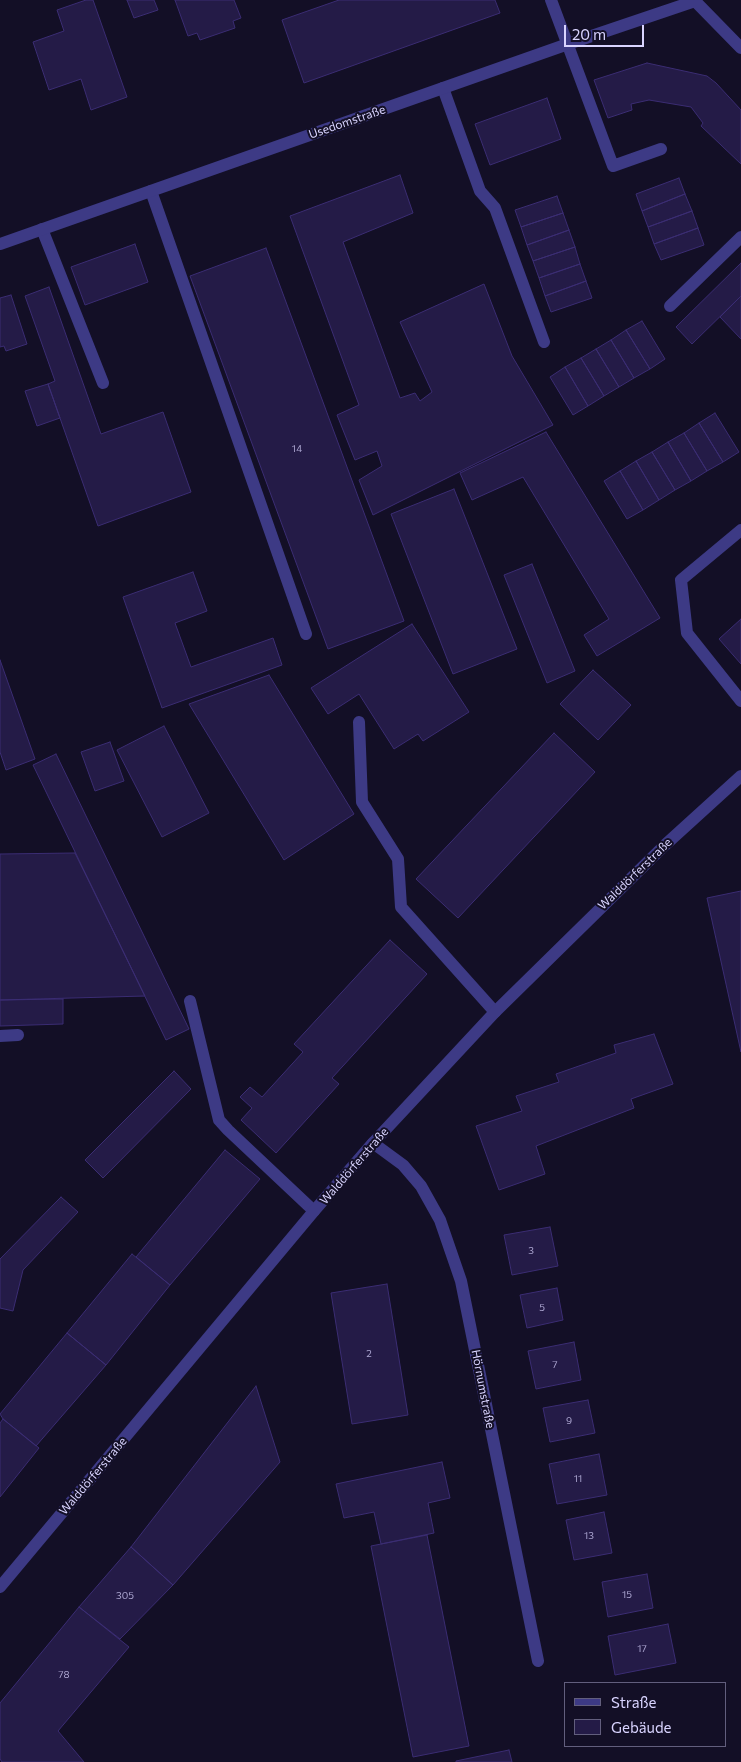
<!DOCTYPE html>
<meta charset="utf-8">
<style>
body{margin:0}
#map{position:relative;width:741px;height:1762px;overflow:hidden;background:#130f26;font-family:Commissioner,sans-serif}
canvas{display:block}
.legend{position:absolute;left:564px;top:1682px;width:162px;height:65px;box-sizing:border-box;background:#130f26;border:1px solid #625e7d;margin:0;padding:6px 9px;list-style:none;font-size:15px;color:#d9d4ff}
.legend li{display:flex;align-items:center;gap:10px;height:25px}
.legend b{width:25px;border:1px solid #625e7d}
.scale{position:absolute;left:564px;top:25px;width:80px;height:22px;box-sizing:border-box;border:2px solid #d9d4ff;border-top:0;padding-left:6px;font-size:15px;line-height:18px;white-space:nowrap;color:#d9d4ff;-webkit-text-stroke:4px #130f26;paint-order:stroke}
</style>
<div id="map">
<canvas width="741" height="1762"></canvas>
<ul class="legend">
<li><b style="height:6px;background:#3d3a85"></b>Straße</li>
<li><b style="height:14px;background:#241b47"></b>Gebäude</li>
</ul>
<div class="scale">20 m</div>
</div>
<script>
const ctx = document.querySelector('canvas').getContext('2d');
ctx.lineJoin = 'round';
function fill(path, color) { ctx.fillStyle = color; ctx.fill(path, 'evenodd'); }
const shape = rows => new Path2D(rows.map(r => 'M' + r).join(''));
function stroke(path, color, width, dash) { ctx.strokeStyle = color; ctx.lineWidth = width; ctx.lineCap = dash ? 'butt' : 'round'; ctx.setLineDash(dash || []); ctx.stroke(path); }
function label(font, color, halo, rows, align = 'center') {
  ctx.font = font + ' Commissioner,sans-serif'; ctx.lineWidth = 4; ctx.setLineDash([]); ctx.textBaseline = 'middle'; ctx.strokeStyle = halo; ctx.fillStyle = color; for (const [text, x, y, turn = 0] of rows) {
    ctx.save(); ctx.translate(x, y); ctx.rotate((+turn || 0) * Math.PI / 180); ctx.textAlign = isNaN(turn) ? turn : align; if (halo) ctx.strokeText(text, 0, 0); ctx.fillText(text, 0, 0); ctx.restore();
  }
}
const building = shape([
 [86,0,93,0,127,97,91,110,81,79,49,90,33,42,64,31,57,10,86,0],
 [127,0,154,0,158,10,134,18,127,0],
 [175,0,234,0,241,18,233,21,235,28,200,40,197,33,188,36,175,0],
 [339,0,495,0,500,13,304,83,282,20,339,0],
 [647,63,707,76,716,83,741,110,741,164,701,126,703,123,691,107,649,100,631,104,632,110,608,118,594,80,647,63],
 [547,98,561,139,490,165,475,124,547,98],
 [400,175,413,213,343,242,400,398,415,393,420,401,432,392,400,322,484,284,512,356,553,425,373,515,359,480,382,466,377,451,355,460,337,415,359,405,290,216,400,175],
 [679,178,685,194,642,211,636,194,679,178],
 [685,194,692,211,648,227,642,211,685,194],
 [557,196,563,213,521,227,515,210,557,196],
 [692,211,698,228,654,244,648,227,692,211],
 [563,213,569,230,527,245,521,227,563,213],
 [698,228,704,245,661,260,654,244,698,228],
 [569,230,575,247,533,261,527,245,569,230],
 [135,244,148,282,85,305,71,267,135,244],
 [575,247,580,264,539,278,533,261,575,247],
 [266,248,404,621,328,649,190,276,266,248],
 [741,263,741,296,692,344,676,327,741,263],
 [580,264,586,281,545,296,539,278,580,264],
 [586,281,592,298,551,312,545,296,586,281],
 [49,287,101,434,163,412,191,492,98,526,48,384,55,381,25,296,49,287],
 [11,295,27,344,6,351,4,346,0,347,0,298,11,295],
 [741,296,741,339,720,317,741,296],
 [642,321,665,359,650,369,626,330,642,321],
 [626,330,650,369,634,378,611,340,626,330],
 [611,340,634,378,619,387,596,349,611,340],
 [596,349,619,387,604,396,581,358,596,349],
 [581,358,604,396,588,406,565,367,581,358],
 [565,367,588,406,573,415,550,377,565,367],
 [48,384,60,418,37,426,25,391,48,384],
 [715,413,739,452,723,462,699,423,715,413],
 [699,423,723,462,707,471,684,433,699,423],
 [546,432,660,618,597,656,584,635,609,619,523,477,472,500,460,473,546,432],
 [684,433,707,471,691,481,668,442,684,433],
 [668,442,691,481,675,490,652,452,668,442],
 [652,452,675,490,659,500,636,461,652,452],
 [636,461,659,500,643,510,620,471,636,461],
 [620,471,643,510,627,519,604,481,620,471],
 [454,489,517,649,453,674,391,514,454,489],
 [532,564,575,671,547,683,504,575,532,564],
 [193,572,207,611,175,623,191,667,273,638,282,665,162,708,123,597,193,572],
 [741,619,741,664,719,639,741,619],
 [412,624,469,712,423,741,418,734,394,749,359,694,328,714,311,688,412,624],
 [0,660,35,759,6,770,0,752,0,660],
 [593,670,631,705,598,740,560,704,593,670],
 [269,675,354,814,284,860,189,704,269,675],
 [164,726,209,813,162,837,117,750,164,726],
 [554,733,595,772,458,918,416,879,554,733],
 [110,742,124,781,95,791,81,752,110,742],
 [56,754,189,1029,166,1040,33,765,56,754],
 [75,853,145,996,0,1000,0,854,75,853],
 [741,891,741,1052,707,898,741,891],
 [390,940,427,974,332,1078,339,1084,276,1153,241,1120,252,1108,240,1097,250,1087,262,1097,303,1052,294,1044,390,940],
 [63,999,63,1024,0,1026,0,1000,63,999],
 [654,1034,673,1084,631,1099,634,1108,536,1146,545,1174,499,1190,476,1126,522,1111,516,1096,559,1082,556,1074,616,1053,614,1045,654,1034],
 [174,1071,191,1089,103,1178,85,1160,174,1071],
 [225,1150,260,1179,170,1285,136,1257,225,1150],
 [61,1197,78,1212,23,1270,13,1311,0,1308,0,1259,61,1197],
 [550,1227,558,1266,512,1275,504,1235,550,1227],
 [132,1254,170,1285,106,1365,67,1333,132,1254],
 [387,1284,408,1415,352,1424,331,1293,387,1284],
 [557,1288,563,1320,527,1328,520,1295,557,1288],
 [67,1333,106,1365,36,1446,3,1419,0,1414,67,1333],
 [574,1342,581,1380,536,1389,528,1351,574,1342],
 [256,1386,280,1462,173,1585,131,1547,256,1386],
 [588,1400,595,1433,550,1442,543,1408,588,1400],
 [3,1419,39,1448,0,1497,0,1423,3,1419],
 [599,1454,607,1495,557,1504,549,1464,599,1454],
 [442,1462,450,1498,428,1503,434,1533,381,1544,374,1512,344,1518,336,1484,442,1462],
 [604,1512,612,1553,574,1560,566,1520,604,1512],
 [427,1535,469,1746,413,1757,371,1546,427,1535],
 [131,1547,173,1585,120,1639,79,1607,131,1547],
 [647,1574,653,1608,608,1617,602,1582,647,1574],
 [79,1607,129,1647,58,1731,84,1762,2,1762,0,1759,0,1703,79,1607],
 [668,1624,676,1663,615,1675,608,1636,668,1624],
 [509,1750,512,1762,456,1762,456,1761,509,1750]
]);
const service = shape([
 [551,0,613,166,661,149],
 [443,88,480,191,495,208,544,342],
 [151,191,306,634],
 [42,229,103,383],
 [670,306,741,237],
 [741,530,681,580,687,633,741,701],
 [359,722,362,802,398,859,401,907,495,1012],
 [190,1001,219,1120,228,1130,314,1211],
 [0,1036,18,1035]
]);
const minor = shape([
 [0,244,568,44,695,1,741,48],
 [373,1143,403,1165,421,1186,440,1220,461,1281,538,1661]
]);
const tertiary = shape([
 [0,1587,314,1211,373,1143,495,1012,665,845,741,776]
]);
const numberNames = [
 ["14",297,449],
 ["3",531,1251],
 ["5",542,1308],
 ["2",369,1354],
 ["7",555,1365],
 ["9",569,1421],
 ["11",578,1479],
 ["13",589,1536],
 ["15",627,1595],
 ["305",125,1596],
 ["17",642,1649],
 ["78",64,1675]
];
const streetNames = [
 ["Usedomstraße",347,122,-19],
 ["Walddörferstraße",635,874,-44],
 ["Walddörferstraße",354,1166,-49],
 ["Hörnumstraße",483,1389,79],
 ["Walddörferstraße",93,1476,-50]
];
fill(building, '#241b47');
stroke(building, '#3b2d73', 1);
stroke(service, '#3d3a85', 12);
stroke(minor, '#3d3a85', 12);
stroke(tertiary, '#3d3a85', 12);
label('10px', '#aca6d1', null, numberNames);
label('12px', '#d9d4ff', '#130f26', streetNames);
</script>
